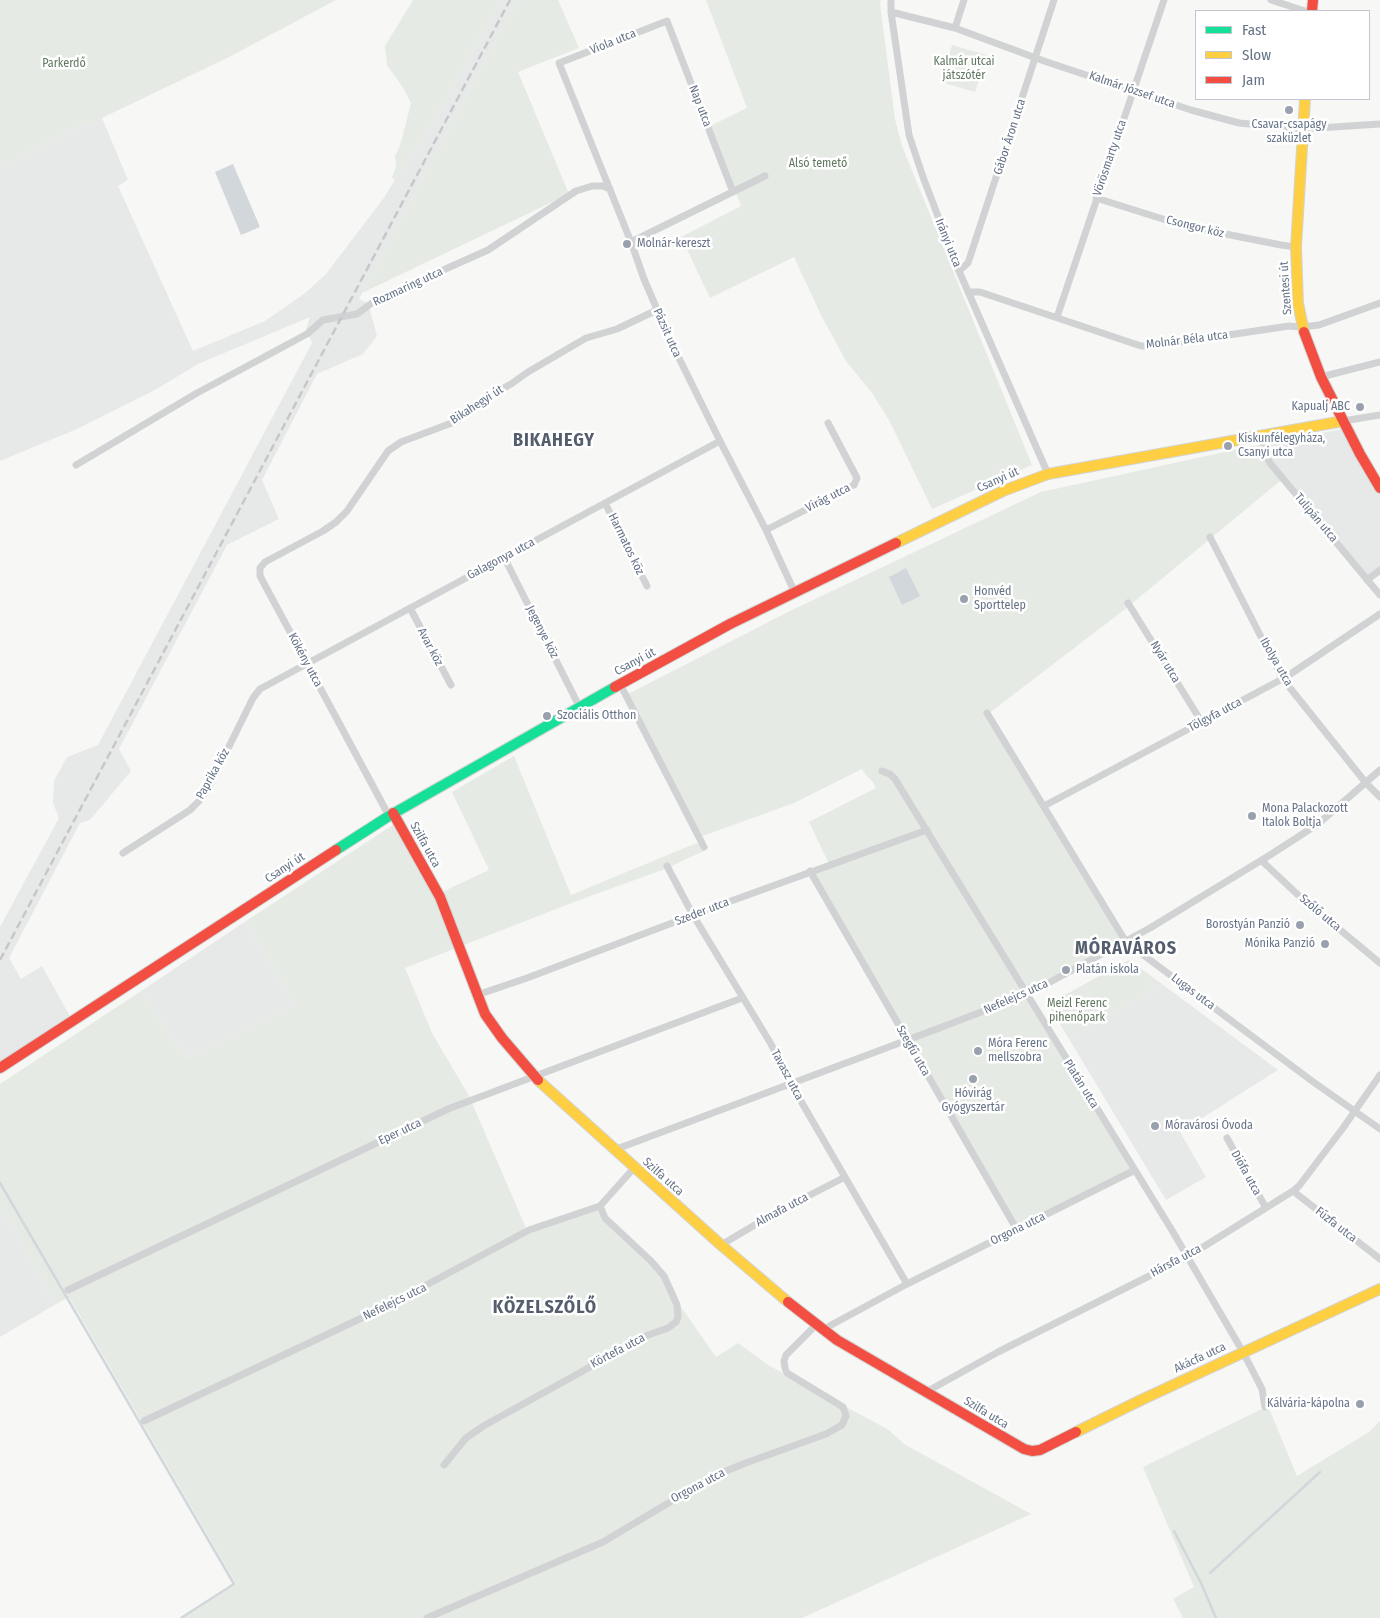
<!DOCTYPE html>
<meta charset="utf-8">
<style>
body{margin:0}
#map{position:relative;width:1380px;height:1618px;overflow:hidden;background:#f7f7f6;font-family:"Fira Sans Condensed",sans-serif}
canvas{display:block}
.legend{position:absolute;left:1195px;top:10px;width:175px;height:90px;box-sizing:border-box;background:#fff;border:1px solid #c2c7cf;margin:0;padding:6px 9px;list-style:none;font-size:15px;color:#667387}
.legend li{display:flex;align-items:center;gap:10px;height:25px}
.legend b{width:25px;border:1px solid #c2c7cf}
</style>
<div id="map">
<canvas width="1380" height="1618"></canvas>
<ul class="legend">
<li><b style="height:6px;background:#16e098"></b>Fast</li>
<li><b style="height:6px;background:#ffcf43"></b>Slow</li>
<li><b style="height:6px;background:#f24e42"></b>Jam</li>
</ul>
</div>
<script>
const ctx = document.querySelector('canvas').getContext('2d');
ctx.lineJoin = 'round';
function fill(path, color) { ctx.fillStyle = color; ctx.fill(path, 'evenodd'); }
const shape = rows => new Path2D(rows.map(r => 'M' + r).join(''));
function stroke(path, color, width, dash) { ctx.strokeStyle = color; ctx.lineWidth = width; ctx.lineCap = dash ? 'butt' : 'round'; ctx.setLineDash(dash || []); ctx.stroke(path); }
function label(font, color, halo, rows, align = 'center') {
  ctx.font = font + ' "Fira Sans Condensed",sans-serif'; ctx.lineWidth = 5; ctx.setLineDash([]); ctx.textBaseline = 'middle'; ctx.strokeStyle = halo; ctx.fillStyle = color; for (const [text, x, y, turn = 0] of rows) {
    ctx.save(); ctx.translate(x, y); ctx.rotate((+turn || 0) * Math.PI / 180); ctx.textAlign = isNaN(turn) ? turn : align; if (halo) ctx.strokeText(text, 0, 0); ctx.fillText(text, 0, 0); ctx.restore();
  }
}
const built = shape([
 [500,0,517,0,359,299,368,303,377,336,363,354,317,374,262,480,279,519,227,545,119,749,131,771,90,820,80,823,9,958,21,979,42,966,71,1018,0,1067,0,927,59,818,53,803,54,781,67,757,98,745,312,343,306,329,310,317,198,364,155,390,77,429,0,461,0,168,75,128,102,118,128,180,118,186,193,351,265,321,304,294,326,274,383,199,421,139,453,89],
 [1343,429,1380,492,1380,567,1367,577,1268,455,1266,443],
 [246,921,295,1005,187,1059,141,991],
 [1162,984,1278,1070,1180,1132,1206,1177,1166,1200,1069,1039],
 [0,1205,56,1304,0,1337]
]);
const green = shape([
 [0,0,336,0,229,57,102,118,75,128,0,168],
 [413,0,500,0,453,89,395,180,392,177,396,167,395,156,400,146,411,103,402,86,387,65,385,46],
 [517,0,558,0,579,48,518,72,569,194,362,293],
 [706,0,881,0,880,4,895,119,902,146,1032,465,932,509,890,422,872,393,846,361,822,317,794,257,710,298,681,237,741,206,710,126,747,108],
 [952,45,987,55,975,92,941,82],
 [1266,443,1268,455,1285,477,1124,610,988,714,1126,942,1028,994,1135,1170,1017,1230,810,871,829,864,809,822,876,788,873,782,866,775,862,769,794,803,700,837,626,695,792,610,1041,492],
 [514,756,571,895,699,842,706,850,665,869,574,902,405,968,432,1033,469,1096,526,1228,595,1205,660,1275,672,1294,716,1357,738,1343,768,1365,889,1430,904,1444,1031,1514,802,1618,183,1618,236,1584,69,1297,56,1304,0,1205,0,1084,141,991,187,1059,295,1005,246,921,399,821,440,893,489,870,452,792],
 [1129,960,1162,984,1069,1039,1048,1004],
 [1268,1406,1297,1476,1369,1432,1380,1421,1380,1618,1183,1618,1173,1599,1194,1587,1143,1467]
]);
const water = shape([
 [233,164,260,227,241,235,215,172],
 [906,568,920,596,902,605,889,577]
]);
const stream = shape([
 [0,1183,234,1584,181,1618],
 [1174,1531,1201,1583,1216,1618],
 [1210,1573,1320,1472]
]);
const street = shape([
 [891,0,891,12,909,135,923,177,959,271,1048,474],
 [1271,0,1305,11],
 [891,12,955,28,1044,61,1191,110,1239,123,1303,129,1380,124],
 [955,28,964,0],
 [733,192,667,21,559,63,631,242,644,279,671,342,720,441,766,530,795,593],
 [1096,198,1185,226,1281,245,1296,247],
 [631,242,765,176],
 [959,271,968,263,1054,0],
 [968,292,980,292,1141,346,1154,346,1289,326,1302,327,1319,325,1380,303],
 [1057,317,1164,0],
 [1321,377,1380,362],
 [1343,421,1380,415],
 [1262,436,1266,456,1270,463,1380,595],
 [76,465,197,393,307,334,323,320,357,314,376,300,488,250,576,191,592,186,603,186,610,189],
 [605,503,647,586],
 [766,530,854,485,857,478,828,423],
 [1210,537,1282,678,1366,783,1380,797],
 [504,557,579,706],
 [1367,580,1380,570],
 [1128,603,1201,721],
 [410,608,451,685],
 [620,684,704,847],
 [987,713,1126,942,1312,1081,1380,1129],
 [882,771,890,774,895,779,1173,1232,1243,1352,1262,1389,1265,1407],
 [1044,806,1286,677,1380,614],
 [389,816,260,576,260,568,265,562,323,531,336,522,347,511,388,451,401,442,457,421,472,406,511,384,528,372,586,338,617,329,657,310],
 [123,853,190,810,200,800,208,789,253,698,260,689,720,441],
 [1262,861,1297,894,1380,963],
 [667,866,693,915,771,1044,791,1084,907,1284],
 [810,871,1017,1230],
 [477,995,527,978,709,909,927,830],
 [1227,1138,1266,1208],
 [614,1150,942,1027,1028,994,1150,928,1270,855,1318,824,1380,770],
 [1293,1191,1380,1259],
 [721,1245,775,1213,845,1177],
 [68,1290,448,1109,742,998],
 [822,1330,907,1284,1135,1170],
 [926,1392,998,1352,1187,1257,1293,1191,1299,1186,1343,1128,1380,1075],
 [144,1421,387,1306,529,1230,600,1206,634,1168],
 [444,1465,466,1438,485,1425,583,1371,614,1352,648,1335,668,1328,676,1322,678,1317,677,1305,664,1276,651,1261,605,1218,600,1206],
 [427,1618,603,1542,712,1477,743,1464,826,1434,842,1425,846,1416,843,1407,787,1373,785,1368,784,1361,786,1355,816,1325]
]);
const fast = shape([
 [336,850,389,816,615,687]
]);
const slow = shape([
 [1304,332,1298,303,1296,247,1305,99],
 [896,543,1003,491,1048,474,1343,421],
 [538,1080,721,1245,788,1302],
 [1076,1432,1141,1400,1380,1289]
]);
const jam = shape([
 [1312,11,1313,0],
 [1304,332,1321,377,1360,454,1380,488],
 [615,687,730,624,896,543],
 [393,813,440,897,485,1014,502,1038,538,1080],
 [0,1068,336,850],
 [788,1302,837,1340,1024,1449,1032,1451,1040,1450,1076,1432]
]);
const rail = shape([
 [0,960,510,0]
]);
const markers = [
 [1289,110,5,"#99a1ae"],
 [627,244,5,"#99a1ae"],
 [1360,407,5,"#99a1ae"],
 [1228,446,5,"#99a1ae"],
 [964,599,5,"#99a1ae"],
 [547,716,5,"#99a1ae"],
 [1252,816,5,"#99a1ae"],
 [1300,925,5,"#99a1ae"],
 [1325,944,5,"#99a1ae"],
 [1066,970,5,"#99a1ae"],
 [978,1051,5,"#99a1ae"],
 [973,1079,5,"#99a1ae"],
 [1155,1126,5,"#99a1ae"],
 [1360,1404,5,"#99a1ae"]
];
const streetNames = [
 ["Viola utca",613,42,-22],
 ["Kalmár József utca",1132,90,19],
 ["Nap utca",700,106,69],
 ["Gábor Áron utca",1010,137,-72],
 ["Vörösmarty utca",1110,158,-71],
 ["Csongor köz",1195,227,14],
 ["Irányi utca",948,243,68],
 ["Rozmaring utca",408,287,-25],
 ["Szentesi út",1286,288,-94],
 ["Pázsit utca",667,333,66],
 ["Molnár Béla utca",1187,340,-7],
 ["Bikahegyi út",477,405,-33],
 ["Csanyi út",998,480,-24],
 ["Virág utca",828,498,-27],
 ["Tulipán utca",1316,518,50],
 ["Harmatos köz",626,544,64],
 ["Galagonya utca",501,559,-28],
 ["Jegenye köz",542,632,63],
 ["Avar köz",430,647,62],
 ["Kökény utca",305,660,62],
 ["Csanyi út",635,662,-28],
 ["Nyár utca",1165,662,59],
 ["Ibolya utca",1276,662,60],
 ["Tölgyfa utca",1215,715,-28],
 ["Paprika köz",213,774,-61],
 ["Szilfa utca",425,845,61],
 ["Csanyi út",285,868,-33],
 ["Szeder utca",702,912,-21],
 ["Szőlő utca",1320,913,40],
 ["Lugas utca",1193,992,37],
 ["Nefelejcs utca",1016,997,-24],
 ["Szegfű utca",913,1051,60],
 ["Tavasz utca",787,1075,62],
 ["Platán utca",1081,1084,58],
 ["Eper utca",400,1132,-25],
 ["Diófa utca",1246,1173,61],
 ["Szilfa utca",663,1177,42],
 ["Almafa utca",782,1210,-28],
 ["Fűzfa utca",1336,1225,38],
 ["Orgona utca",1018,1229,-26],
 ["Hársfa utca",1176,1261,-28],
 ["Nefelejcs utca",395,1302,-26],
 ["Körtefa utca",618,1351,-28],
 ["Akácfa utca",1200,1358,-25],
 ["Szilfa utca",986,1413,31],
 ["Orgona utca",698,1486,-28]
];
const parkNames = [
 ["Kalmár utcai",964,62],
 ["játszótér",964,76],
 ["Parkerdő",64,64],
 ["Alsó temető",818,164],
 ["Meizl Ferenc",1077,1004],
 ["pihenőpark",1077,1018]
];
const poiNames = [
 ["Csavar-csapágy",1289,125,"center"],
 ["szaküzlet",1289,139,"center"],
 ["Molnár-kereszt",637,244],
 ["Kapualj ABC",1350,407,"right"],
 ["Kiskunfélegyháza,",1238,439],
 ["Csanyi utca",1238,453],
 ["Honvéd",974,592],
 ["Sporttelep",974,606],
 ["Szociális Otthon",557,716],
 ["Mona Palackozott",1262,809],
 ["Italok Boltja",1262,823],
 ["Borostyán Panzió",1290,925,"right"],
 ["Mónika Panzió",1315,944,"right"],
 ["Platán iskola",1076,970],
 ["Móra Ferenc",988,1044],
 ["mellszobra",988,1058],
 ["Hóvirág",973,1094,"center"],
 ["Gyógyszertár",973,1108,"center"],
 ["Móravárosi Óvoda",1165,1126],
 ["Kálvária-kápolna",1350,1404,"right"]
];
const districtNames = [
 ["BIKAHEGY",554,441],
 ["MÓRAVÁROS",1126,949],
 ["KÖZELSZŐLŐ",545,1308]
];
fill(built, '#e7e8e8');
fill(green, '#e6eae4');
fill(water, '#d1d7db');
stroke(stream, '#d1d7db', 2.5);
stroke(fast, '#d2d4d5', 12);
stroke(slow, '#d2d4d5', 12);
stroke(jam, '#d2d4d5', 12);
stroke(street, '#d1d2d3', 7);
stroke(fast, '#16e098', 10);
stroke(slow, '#ffcf43', 10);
stroke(jam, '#f24e42', 10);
stroke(rail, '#c7c7c9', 2.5, [8, 4]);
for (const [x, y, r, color] of markers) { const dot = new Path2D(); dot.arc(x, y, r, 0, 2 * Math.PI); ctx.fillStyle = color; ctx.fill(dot); stroke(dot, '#fff', 2); }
label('12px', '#667387', '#fff', streetNames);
label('12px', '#627961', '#fff', parkNames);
label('12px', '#667387', '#fff', poiNames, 'left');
ctx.letterSpacing = '1px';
label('bold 18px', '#545e6c', '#fff', districtNames);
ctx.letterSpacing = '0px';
</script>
